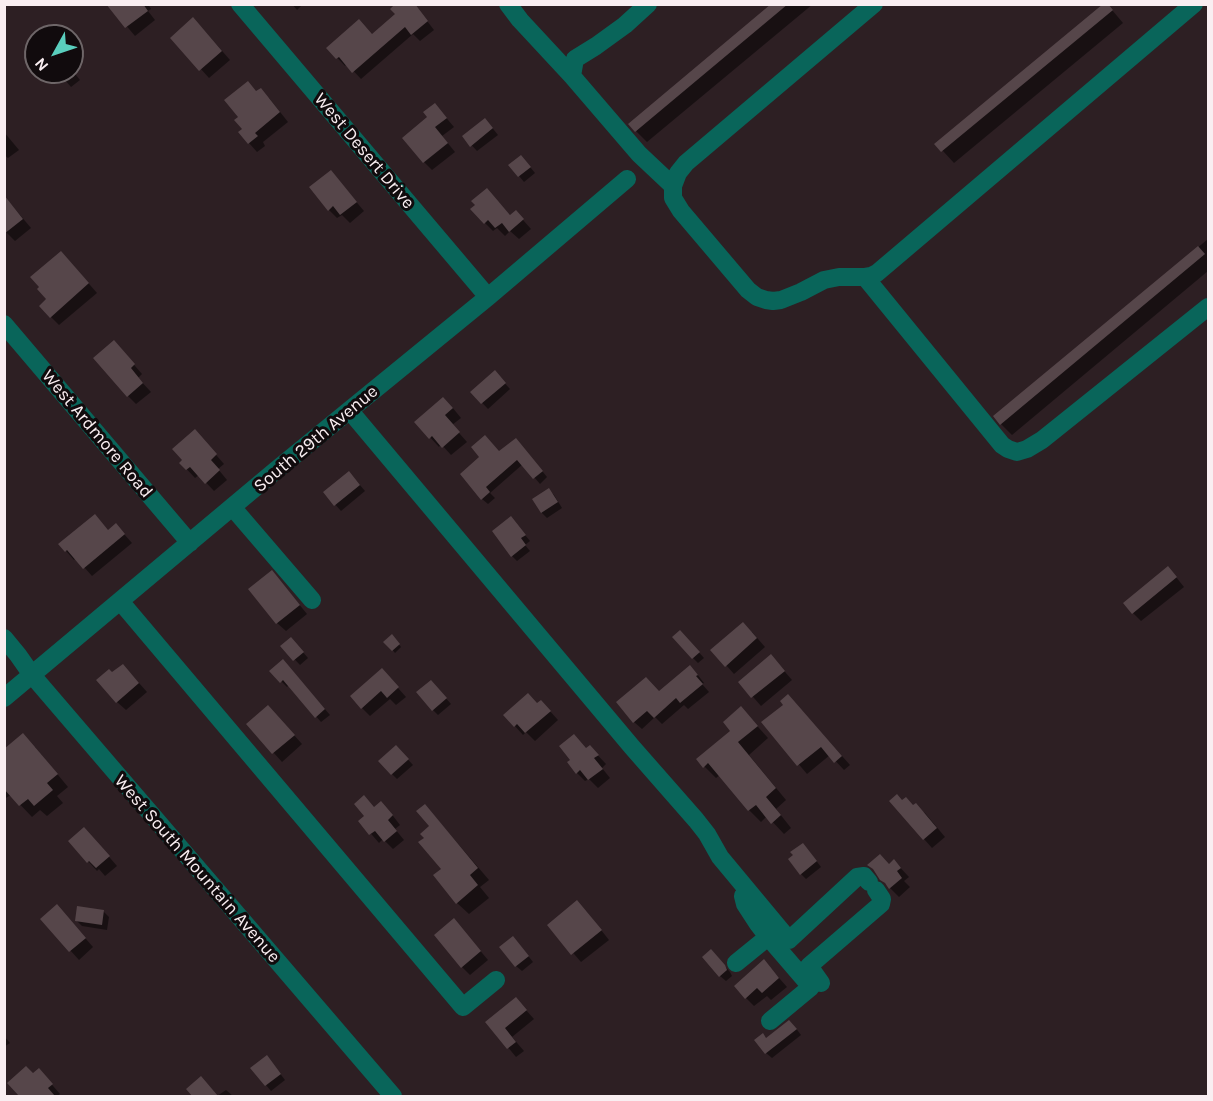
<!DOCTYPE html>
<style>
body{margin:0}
#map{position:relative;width:1213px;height:1101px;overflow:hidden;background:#2d1f23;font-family:Karla,sans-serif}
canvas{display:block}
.frame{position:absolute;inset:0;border:6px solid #f9eef1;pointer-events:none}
.north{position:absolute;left:24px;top:24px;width:60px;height:60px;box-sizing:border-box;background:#110b0d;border:2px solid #6e6668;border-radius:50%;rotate:230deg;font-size:16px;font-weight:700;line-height:24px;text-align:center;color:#f9eef1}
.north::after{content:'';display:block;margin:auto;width:21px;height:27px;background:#5acebd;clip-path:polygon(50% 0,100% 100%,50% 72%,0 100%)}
</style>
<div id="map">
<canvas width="1213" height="1101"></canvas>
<div class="frame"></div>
<div class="north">N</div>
</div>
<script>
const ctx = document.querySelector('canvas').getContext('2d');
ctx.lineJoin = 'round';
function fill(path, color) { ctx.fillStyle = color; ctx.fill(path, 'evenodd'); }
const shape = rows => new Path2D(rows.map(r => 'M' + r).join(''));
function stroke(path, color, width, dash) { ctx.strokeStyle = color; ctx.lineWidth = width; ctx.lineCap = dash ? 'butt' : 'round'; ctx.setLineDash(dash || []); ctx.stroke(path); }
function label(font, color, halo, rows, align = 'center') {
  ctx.font = font + ' Karla,sans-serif'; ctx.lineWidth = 6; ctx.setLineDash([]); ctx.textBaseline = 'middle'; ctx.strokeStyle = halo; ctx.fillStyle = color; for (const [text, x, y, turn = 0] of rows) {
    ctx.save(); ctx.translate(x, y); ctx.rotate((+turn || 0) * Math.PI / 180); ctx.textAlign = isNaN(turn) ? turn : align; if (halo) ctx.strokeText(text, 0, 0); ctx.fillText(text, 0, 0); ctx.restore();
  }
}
const shadow = shape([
 [108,4,148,4,151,9,148,11,155,20,135,36],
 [292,4,303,4,297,10],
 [414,4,434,30,420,41,413,34,361,79,347,64,345,66,328,48,372,36],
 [774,4,813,4,647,142,636,131],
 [1107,4,1123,23,954,163,943,151,936,144],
 [202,28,230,60,209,78,173,38],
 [72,70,80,80,71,87,58,72,72,72],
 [257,93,269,98,288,122,263,142,265,146,257,152,249,143,244,129],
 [443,114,454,127,442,136,455,152,432,170,424,162,429,118],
 [490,125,498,135,477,151,464,137],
 [4,132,19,150,8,158,4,155],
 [526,162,535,173,524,182,510,165],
 [331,172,364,211,350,223,342,215,337,218,329,210],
 [487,190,511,216,516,212,531,229,519,239,510,231,505,236,497,228,493,231,485,223],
 [4,196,31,228,15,241,4,230],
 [1208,239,1208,271,1012,435,1001,424,995,416],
 [69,261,97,293,59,325,51,317,49,299],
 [122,351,142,374,138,378,151,392,136,404,128,396],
 [500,378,510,389,488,409,472,392],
 [452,407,461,418,452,425,467,442,451,455,441,444,439,447,416,422],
 [203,440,224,464,218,469,227,480,214,491,199,475,195,478,181,463],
 [521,445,547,477,540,484,523,464,490,493,495,498,488,504,482,499,481,457,499,453],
 [354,478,365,491,341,511,325,493],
 [549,490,554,495,562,508,547,518,542,513,534,500],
 [516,524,530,541,525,545,530,551,517,561,512,556],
 [109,531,124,534,132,543,92,576,76,558,74,560,60,544],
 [1176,577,1184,587,1141,621,1133,613],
 [280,581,307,614,286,631,277,623],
 [752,632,765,647,734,674,726,665],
 [392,636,401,647,395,653,386,642],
 [685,637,704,658,698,663,693,658],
 [296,644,308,658,300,665,282,646],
 [779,665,792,680,761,706,740,682],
 [288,666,330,715,321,722,289,685,287,687,271,671],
 [112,674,131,674,147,692,126,710,117,702],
 [697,674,704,683,702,684,709,692,688,709,684,705,662,724,655,717,642,729,634,722,659,692],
 [390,679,406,697,396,705,390,699,370,716,362,708],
 [436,687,451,704,438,715,433,710],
 [796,704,850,765,844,770,830,755,807,774,763,722],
 [537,705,549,710,558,720,535,741,526,732,523,735,505,715],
 [741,708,768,738,749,755,786,800,776,809,791,828,784,834,767,816,761,822,749,810,720,775,716,778,704,766,733,731],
 [276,715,302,744,282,762,248,724],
 [574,736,587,750,590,747,606,764,602,768,610,778,598,788,589,779,585,781,577,773,572,760],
 [35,747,68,787,57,796,63,803,47,816,40,810,32,817,11,795,4,799,4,751],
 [401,752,413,765,397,779,392,774],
 [903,802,925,813,945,837,932,848,924,839],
 [375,809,390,812,400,825,395,829,404,840,393,849,383,839,379,843,360,821],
 [436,818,489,880,480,887,489,898,469,914,457,903,443,869,426,838],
 [92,837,117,866,105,876,99,869,97,871,70,841],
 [808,850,821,867,806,879,801,874],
 [894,861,909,877,904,881,910,887,899,897,881,879,889,865],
 [103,911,109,917,107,930,82,926,77,921],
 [586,911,609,940,581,962,549,925],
 [65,915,93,947,79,960,42,919],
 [462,929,488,960,470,975,462,967],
 [518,943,533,962,522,971,516,966],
 [711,951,730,972,732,976,726,981,720,976],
 [772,970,787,987,771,1000,767,996,754,1006,746,998],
 [516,999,534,1019,512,1037,524,1051,516,1057,487,1022],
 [795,1027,801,1035,772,1058,766,1053,767,1039],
 [4,1036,10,1043,4,1047],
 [272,1063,285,1080,271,1091,266,1085],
 [33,1075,47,1079,60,1094,57,1096,21,1096,9,1083],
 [210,1087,217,1096,226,1090,233,1096,194,1096,188,1089]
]);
const building = shape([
 [106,4,143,4,148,11,125,28],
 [395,4,415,4,428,21,411,35,405,27,352,73,339,57,336,59,326,48,359,19,372,34,395,14,390,9],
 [771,4,788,4,635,132,628,124],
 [1103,4,1108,4,1113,10,941,152,934,144],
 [193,17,222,51,199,71,170,38],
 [248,81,256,91,261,88,280,112,255,133,258,136,248,144,238,132,242,129,234,120,238,117,224,100],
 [435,103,447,118,435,127,448,143,423,163,402,138,427,117,423,112],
 [485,118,493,128,470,147,462,136],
 [521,155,531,167,518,177,508,165],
 [331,170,357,202,340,215,333,206,328,211,309,187],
 [487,188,510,215,516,210,524,219,509,232,502,223,495,228,488,220,484,224,470,209,475,205,471,201],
 [4,195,23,219,4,234],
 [1198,246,1205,254,1000,425,993,416],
 [61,251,89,283,50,318,39,306,46,299,37,289,39,287,30,277],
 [114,340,135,364,131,368,143,383,127,397,93,358],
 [495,370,506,383,481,404,470,392],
 [443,397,453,408,445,415,460,432,442,448,432,436,429,439,414,422],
 [195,429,217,454,211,460,220,470,205,484,190,467,186,470,179,463,182,460,172,449],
 [485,435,499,451,516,438,543,471,533,479,517,460,486,487,490,492,481,500,460,474,479,457,471,447],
 [349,471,360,485,334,506,323,492],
 [549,488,558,502,541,513,532,499],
 [95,514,108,530,116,523,125,534,83,569,67,550,65,552,58,544],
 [511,516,526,535,521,538,526,545,511,557,492,531],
 [1168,566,1177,577,1132,614,1123,603],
 [272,570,300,605,276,624,248,589],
 [743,622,757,638,725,667,710,650],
 [680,630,700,652,692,659,672,637],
 [392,634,400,644,392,651,383,642],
 [291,637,304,652,293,661,280,646],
 [771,654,785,671,751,698,738,682],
 [283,659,325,709,315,718,283,680,280,683,269,671],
 [123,664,139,683,116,703,96,680,109,669,112,672],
 [690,665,698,675,696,676,703,684,680,703,676,698,654,718,647,711,633,723,616,702,646,677,659,691],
 [382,668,399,687,387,698,381,691,361,709,350,696],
 [431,680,447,698,432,711,416,692],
 [528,693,537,703,541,700,551,711,525,733,517,724,514,727,503,715],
 [788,694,842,756,834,763,821,747,797,766,761,722,783,705,780,701],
 [268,705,295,735,272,754,246,724],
 [741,706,758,726,738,742,776,788,766,797,781,815,771,824,756,805,748,811,708,763,703,768,696,759,730,731,723,722],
 [23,733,58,774,47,783,53,790,34,806,28,799,19,806,4,789,4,749],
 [574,734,586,748,590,745,599,755,594,758,603,769,588,780,580,770,576,774,567,762,570,760,559,746],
 [396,745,409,759,391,775,378,761],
 [897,794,902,800,906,797,913,805,916,803,937,828,923,840,889,801],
 [364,795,374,807,381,801,393,815,388,820,397,831,384,842,375,831,369,835,358,821,364,816,354,804],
 [425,804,478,868,470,875,478,885,456,904,433,875,441,869,418,842,424,838,420,834,429,826,416,811],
 [84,827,110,856,96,868,89,861,87,863,68,841],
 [803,843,817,861,800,875,788,859,793,855,790,852],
 [880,854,889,864,894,859,901,868,897,871,902,878,889,889,885,883,880,880,873,869,867,865],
 [577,900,602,930,571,955,547,925],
 [57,904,86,938,69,952,40,919],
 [77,906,104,910,102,925,75,921],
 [454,918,481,951,461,968,434,935],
 [513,936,529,956,515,967,499,947],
 [711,949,725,965,727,970,719,977,702,957],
 [764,959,779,978,762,993,757,988,745,999,734,986],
 [516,997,527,1010,505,1028,516,1042,507,1049,485,1022],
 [789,1020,797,1029,765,1054,754,1040,763,1033,766,1038],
 [267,1055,281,1074,265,1086,250,1068],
 [26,1066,33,1073,39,1068,53,1084,48,1088,55,1096,19,1096,7,1083],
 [201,1076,218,1096,192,1096,186,1089]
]);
const minor = shape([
 [240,4,488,297],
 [508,4,520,20,572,76,639,154,673,186],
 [874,4,686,163,678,173,673,186,673,198,681,211,748,290,757,297,766,300,773,301,781,300,801,292,824,280,839,277,865,277,871,276,877,273,1194,4],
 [572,76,575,59,596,46,625,25,648,4],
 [865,277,1002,445,1008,449,1017,452,1027,449,1042,440,1208,307],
 [4,324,190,543],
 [350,411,632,747,696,820,707,834,720,857,789,940,857,877,864,876,869,882],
 [233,508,312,600],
 [120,601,463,1007,496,980],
 [4,638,18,655,32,675,393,1096],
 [4,698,275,471,488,297,627,179],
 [768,937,811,987,770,1021],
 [736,963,768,937,758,924,745,904,743,896],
 [821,983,809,966,881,904,882,899,876,890]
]);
const streetNames = [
 ["West Desert Drive",364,151,50],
 ["West Ardmore Road",97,434,50],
 ["South 29th Avenue",316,439,-40],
 ["West South Mountain Avenue",197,869,49]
];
fill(shadow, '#0007');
fill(building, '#56464a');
stroke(minor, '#09655a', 18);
label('18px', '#f9eef1', '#110b0d', streetNames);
</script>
